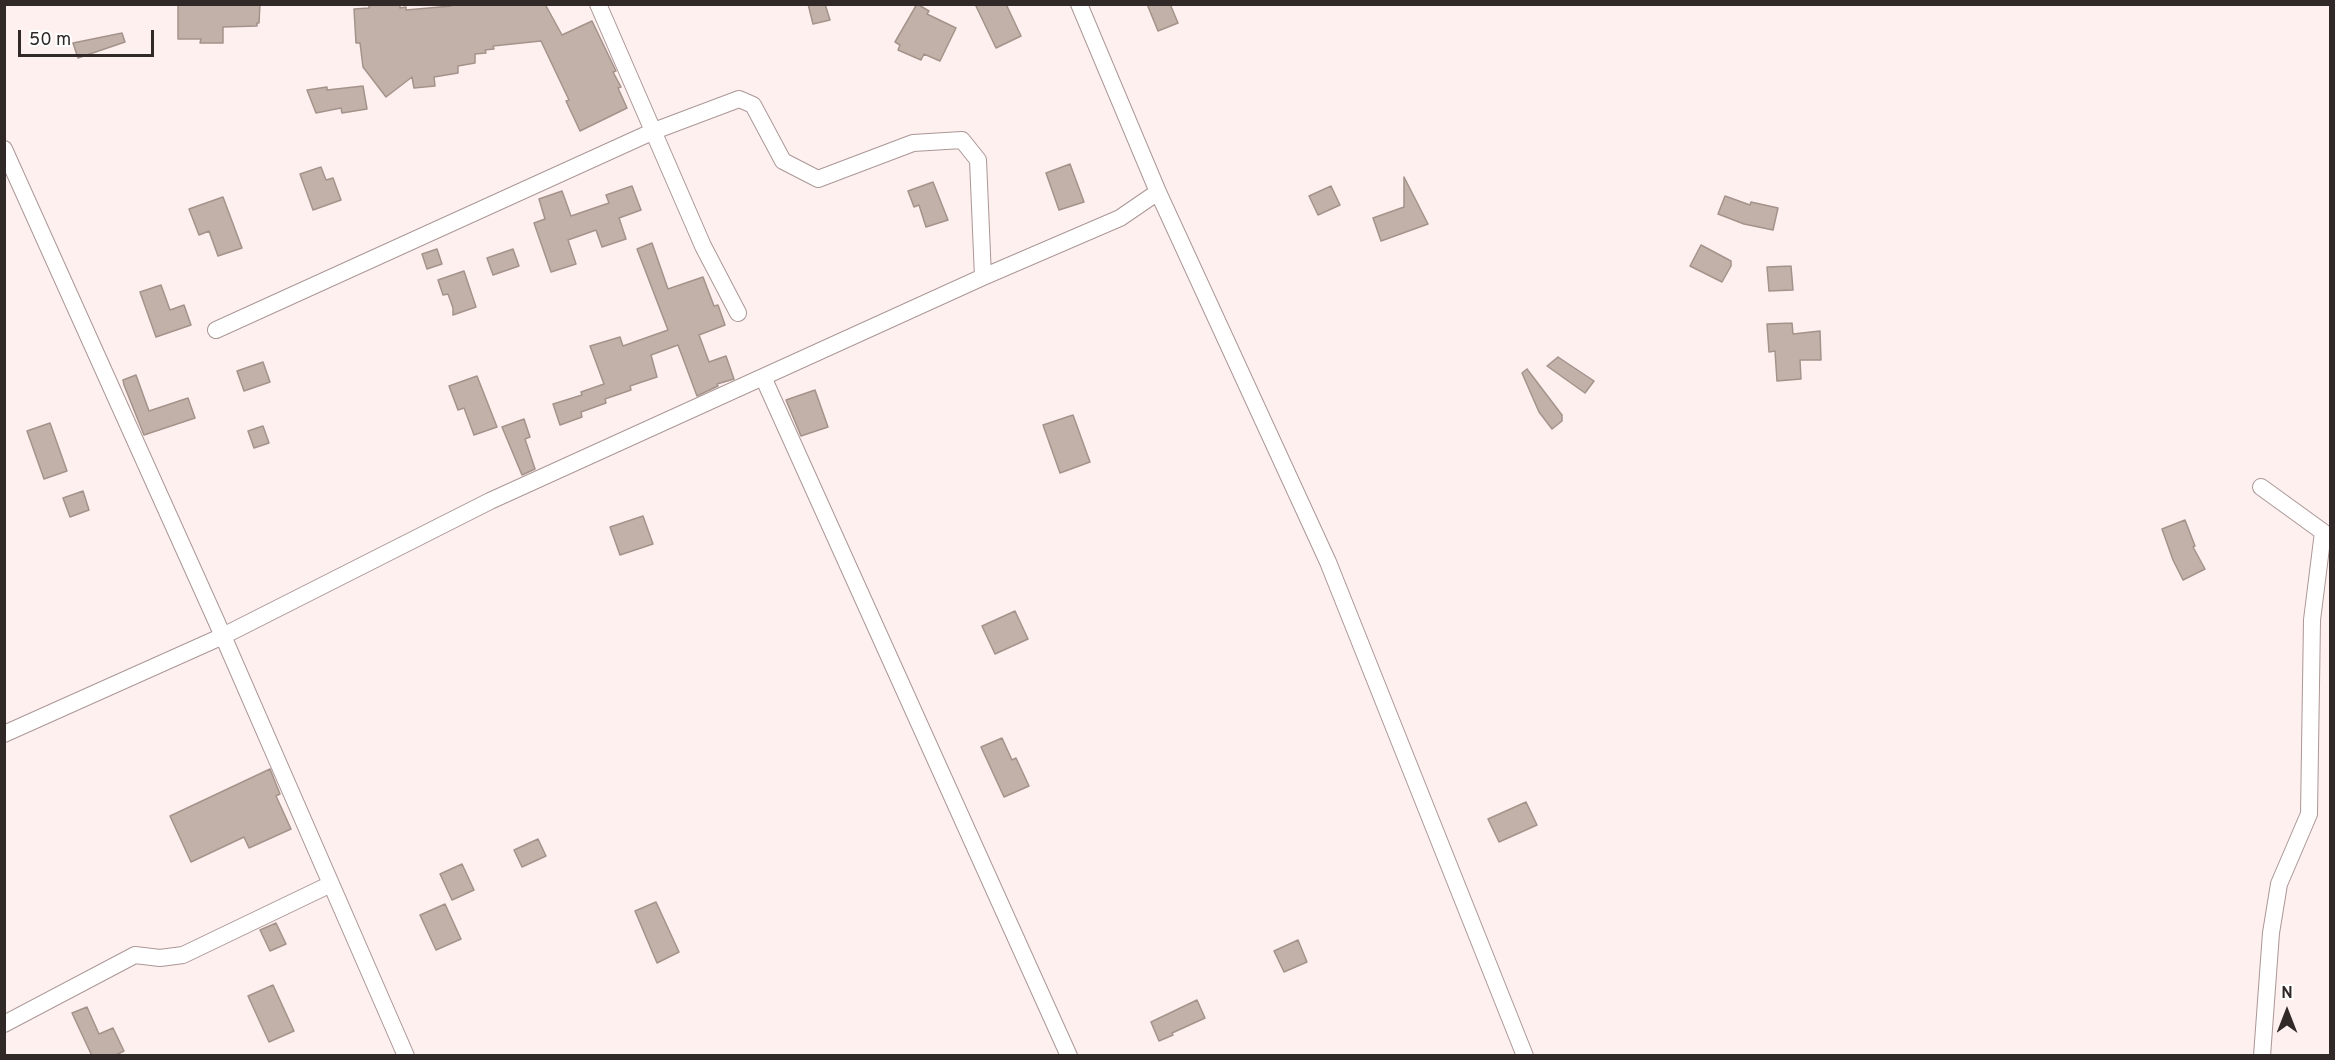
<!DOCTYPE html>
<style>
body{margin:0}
#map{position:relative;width:2335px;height:1060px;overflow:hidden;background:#fdf0ef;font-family:Overpass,sans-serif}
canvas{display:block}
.frame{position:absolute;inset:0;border:6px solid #312828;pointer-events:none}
.north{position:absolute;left:2257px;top:982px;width:60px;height:60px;-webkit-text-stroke:4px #fff;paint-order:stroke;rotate:0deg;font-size:16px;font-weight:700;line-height:24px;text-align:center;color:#312828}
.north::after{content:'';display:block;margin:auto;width:21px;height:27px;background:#312828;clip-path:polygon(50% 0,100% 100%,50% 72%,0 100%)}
.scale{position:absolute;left:18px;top:30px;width:136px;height:27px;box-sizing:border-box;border:3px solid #312828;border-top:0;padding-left:8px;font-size:18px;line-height:21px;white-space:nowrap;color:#312828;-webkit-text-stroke:4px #fff;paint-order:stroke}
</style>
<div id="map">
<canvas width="2335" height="1060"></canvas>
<div class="frame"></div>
<div class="north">N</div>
<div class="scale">50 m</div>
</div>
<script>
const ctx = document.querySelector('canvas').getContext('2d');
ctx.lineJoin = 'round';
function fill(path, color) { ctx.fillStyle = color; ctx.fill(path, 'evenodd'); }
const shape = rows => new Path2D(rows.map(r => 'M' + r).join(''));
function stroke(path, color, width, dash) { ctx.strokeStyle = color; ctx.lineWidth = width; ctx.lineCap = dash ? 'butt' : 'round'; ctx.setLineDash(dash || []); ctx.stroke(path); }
const building = shape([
 [178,4,260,4,259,23,257,23,257,26,223,27,223,43,200,43,201,39,178,39,178,4],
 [369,4,400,5,400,8,406,7,406,10,451,6,451,4,545,4,562,35,592,21,616,71,613,72,621,87,618,88,627,108,580,131,566,101,569,100,541,41,493,46,494,49,485,50,486,53,475,54,475,63,458,66,458,73,434,77,435,86,414,88,412,77,386,97,363,67,360,43,356,43,354,9,369,8,369,4],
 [808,4,825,4,830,20,813,24,808,4],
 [917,4,929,11,927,14,956,28,940,61,924,54,921,60,898,50,900,45,895,42,917,4],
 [975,4,1006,4,1021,36,996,48,975,4],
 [1147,4,1170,4,1178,23,1158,31,1147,4],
 [122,33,125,42,78,58,73,43,122,33],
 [363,86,367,109,342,113,341,108,316,113,307,90,327,87,327,90,363,86],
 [1070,164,1084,202,1059,210,1046,173,1070,164],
 [321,167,326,180,333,178,341,200,313,210,300,174,321,167],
 [1404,177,1428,224,1381,241,1373,218,1404,207,1404,177],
 [933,182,948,220,926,227,919,205,914,207,908,191,933,182],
 [632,186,641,210,619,218,626,239,602,247,596,230,568,240,576,264,551,272,534,223,545,219,539,199,562,191,571,216,609,203,606,195,632,186],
 [1331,186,1340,205,1318,215,1309,196,1331,186],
 [1725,196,1750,205,1751,202,1778,208,1773,230,1744,224,1718,214,1725,196],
 [223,197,242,248,218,256,209,231,199,235,189,209,223,197],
 [652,243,668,289,703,277,714,306,718,305,725,325,699,335,709,362,726,356,734,379,717,384,718,386,697,396,678,345,651,355,657,377,630,386,631,390,605,399,606,403,581,412,582,417,560,425,553,404,582,395,581,392,604,384,590,346,620,337,623,346,668,330,637,249,652,243],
 [1701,245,1731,261,1731,266,1722,282,1690,266,1701,245],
 [437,249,442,264,427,269,422,254,437,249],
 [513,249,519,266,493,275,487,258,513,249],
 [1791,266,1793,290,1769,291,1767,267,1791,266],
 [464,271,476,307,453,315,453,308,448,294,443,295,438,280,464,271],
 [161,285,170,310,184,305,191,325,156,337,140,292,161,285],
 [1792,323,1793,334,1820,331,1821,360,1800,360,1801,379,1777,381,1775,351,1769,352,1767,324,1792,323],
 [1558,357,1594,381,1585,393,1547,366,1558,357],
 [263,362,270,382,244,391,237,371,263,362],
 [1527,369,1562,415,1562,421,1552,429,1539,412,1522,373,1527,369],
 [136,375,149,411,188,398,195,418,144,435,124,385,123,380,136,375],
 [477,376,497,427,474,435,464,408,458,410,449,386,477,376],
 [815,390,828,427,801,436,786,400,815,390],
 [1073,415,1090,462,1060,473,1043,425,1073,415],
 [524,419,530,437,525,439,535,469,522,475,502,427,524,419],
 [50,423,67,471,44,479,27,431,50,423],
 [263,426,269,443,254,448,248,431,263,426],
 [83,491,89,510,70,517,63,498,83,491],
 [643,516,653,544,620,555,610,527,643,516],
 [2185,520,2195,546,2193,547,2205,569,2183,580,2173,560,2162,529,2185,520],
 [1015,611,1028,639,995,654,982,626,1015,611],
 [1002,738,1012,760,1016,758,1029,786,1004,797,981,747,1002,738],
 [270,769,280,794,276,796,291,829,249,848,244,837,191,862,170,816,270,769],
 [1526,802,1537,825,1499,842,1488,819,1526,802],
 [538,839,546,856,522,867,514,850,538,839],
 [462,864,474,890,452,900,440,874,462,864],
 [656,902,679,952,657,963,635,911,656,902],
 [445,904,461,939,436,950,420,915,445,904],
 [276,923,286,944,270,951,260,930,276,923],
 [1298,940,1307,962,1284,972,1274,951,1298,940],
 [273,985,294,1031,269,1042,248,996,273,985],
 [1197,1000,1205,1018,1172,1033,1173,1035,1159,1041,1151,1022,1197,1000],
 [87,1007,99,1034,113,1028,124,1051,114,1056,92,1056,72,1013,87,1007]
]);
const minor = shape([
 [598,4,703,246,738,313],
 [1079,4,1158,192,1328,562,1525,1056],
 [4,149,223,636,406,1056],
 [216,330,654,131,739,99,753,105,783,161,818,179,913,143,962,140,978,160,983,277],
 [763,377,1069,1056],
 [2261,487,2330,537],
 [4,734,223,636,490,501,983,277,1120,218,1158,192],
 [4,1024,135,955,160,958,183,955,331,884],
 [2262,1056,2271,933,2279,884,2309,814,2312,620,2323,532]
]);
fill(building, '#c2b1a8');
stroke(building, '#a4938b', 1.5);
stroke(minor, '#ab9796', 18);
stroke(minor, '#fff', 16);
</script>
